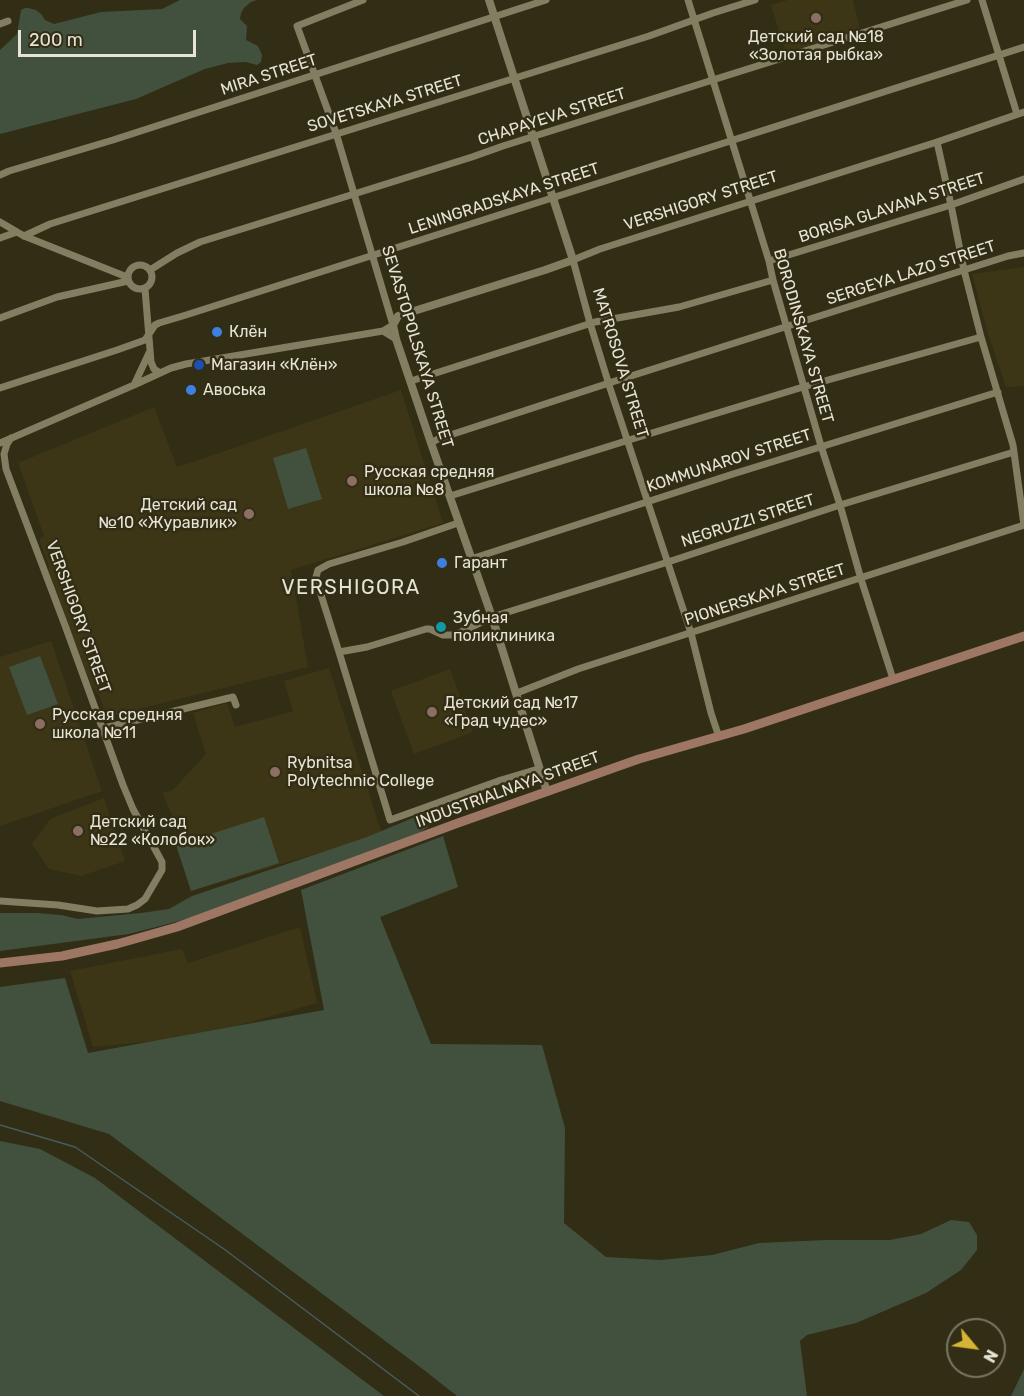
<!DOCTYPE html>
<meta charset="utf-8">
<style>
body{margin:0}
#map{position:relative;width:1024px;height:1396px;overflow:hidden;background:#322d15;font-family:Rubik,sans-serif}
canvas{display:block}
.north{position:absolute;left:946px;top:1318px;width:60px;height:60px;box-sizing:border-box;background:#322d15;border:2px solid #7a7662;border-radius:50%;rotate:119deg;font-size:16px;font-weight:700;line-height:24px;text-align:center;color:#e7e4d5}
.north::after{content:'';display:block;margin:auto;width:21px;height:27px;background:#d7b434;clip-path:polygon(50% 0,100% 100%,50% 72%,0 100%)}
.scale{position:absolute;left:18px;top:30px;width:178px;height:27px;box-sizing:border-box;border:3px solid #e7e4d5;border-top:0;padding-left:8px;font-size:18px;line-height:21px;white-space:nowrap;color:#e7e4d5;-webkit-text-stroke:4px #322d15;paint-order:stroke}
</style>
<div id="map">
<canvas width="1024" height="1396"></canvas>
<div class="north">N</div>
<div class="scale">200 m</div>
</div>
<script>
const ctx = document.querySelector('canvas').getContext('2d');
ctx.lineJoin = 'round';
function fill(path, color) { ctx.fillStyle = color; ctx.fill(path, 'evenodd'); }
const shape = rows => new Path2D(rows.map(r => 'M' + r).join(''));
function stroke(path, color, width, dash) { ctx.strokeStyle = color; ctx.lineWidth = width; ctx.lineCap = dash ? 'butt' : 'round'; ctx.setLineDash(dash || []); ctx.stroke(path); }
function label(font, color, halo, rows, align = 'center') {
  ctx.font = font + ' Rubik,sans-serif'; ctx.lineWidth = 5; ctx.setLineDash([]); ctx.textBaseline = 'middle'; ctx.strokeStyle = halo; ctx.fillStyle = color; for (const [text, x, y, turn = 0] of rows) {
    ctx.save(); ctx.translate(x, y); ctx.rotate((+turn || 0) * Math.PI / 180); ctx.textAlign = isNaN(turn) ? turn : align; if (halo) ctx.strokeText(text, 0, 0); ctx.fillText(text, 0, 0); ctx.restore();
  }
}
const built = shape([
 [788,0,853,0,860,30,786,54,771,5],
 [1024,267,1024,386,1006,387,988,334,972,274],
 [401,390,443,523,291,570,308,667,107,717,99,695,91,685,48,570,49,566,39,540,44,536,18,463,154,407,177,467,199,460],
 [51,641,102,791,0,826,0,657],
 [329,668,382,834,191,891,174,839,180,834,162,792,172,791,206,754,193,713,227,703,235,727,293,711,284,681],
 [450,669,473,732,414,754,391,691],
 [104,798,125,861,81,876,49,869,32,844,50,819],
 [300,927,317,1003,198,1037,93,1047,70,971,182,949,188,963]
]);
const green = shape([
 [180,0,257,0,251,2,244,8,241,13,240,19,247,26,246,40,258,46,262,55,261,62,257,65,246,62,228,63,205,69,136,99,0,134,0,50,17,34,21,10,25,8,28,8,36,10,42,15,45,20,54,24,101,12,162,9],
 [306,448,322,499,288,509,273,458],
 [40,656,58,704,27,715,9,667],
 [264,817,279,863,191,891,176,845],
 [413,818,424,819,427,823,428,827,411,838,191,918,129,934,0,951,0,913,37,913,61,915,78,919,141,913,169,909,192,896,367,837],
 [443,836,458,887,380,917,431,1044,542,1045,565,1128,564,1223,606,1257,660,1260,712,1255,759,1243,826,1240,890,1240,921,1234,951,1220,969,1222,977,1235,977,1250,961,1270,926,1293,856,1323,807,1335,800,1341,807,1396,457,1396,424,1370,109,1134,0,1101,0,987,65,978,88,1053,324,1010,301,890],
 [0,1141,40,1149,95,1178,384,1396,0,1396],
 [1024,1369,1024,1396,1011,1396]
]);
const stream = shape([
 [0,1125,75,1147,224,1249,419,1396]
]);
const minor = shape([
 [363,0,297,26,336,133,393,325,383,331],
 [688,0,769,261,773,280,821,446,840,505,861,579,893,679],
 [982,0,1017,114],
 [0,24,8,21],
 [0,175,9,171,113,140,546,0],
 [0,222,24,236,127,277],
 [24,236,50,224,649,36,713,13,755,0],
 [0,238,17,232],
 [769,261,951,205,1024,179],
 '128 277a12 12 0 1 1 24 0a12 12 0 1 1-24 0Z',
 [150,270,177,253,200,242,354,194,472,157,503,146,967,0],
 [145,289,151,362,154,369,160,373],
 [0,318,57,297,128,281],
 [411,381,595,322,679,307,773,280],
 [134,385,149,353],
 [0,388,117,350,145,340,155,325,159,323,186,315,1024,47],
 [0,443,134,385,171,368,186,364,383,331,396,339],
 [431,443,438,439,609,383,964,270,1008,256,1024,253],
 [450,496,629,440,803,387,981,337],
 [458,523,403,542,329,564,318,570,316,577,317,582,339,652,367,647,426,629,430,629,443,635,455,635,492,617,668,562,840,505,1014,452],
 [471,559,733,474,998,392],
 [339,652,390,820,501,780,538,769],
 [517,693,578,669,1024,525,1013,445,981,337,964,270,951,205,937,142],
 [104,728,233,697,236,705],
 [719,737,711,713,691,633,610,388,590,323,573,260,600,249,937,142,1024,112],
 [0,901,58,905,97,911,128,909,137,905,145,899,162,870,162,862,133,809,123,785,66,628,6,469,4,454,7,444,11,438]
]);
const tertiary = shape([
 [489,0,573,260,545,270,398,316,393,325,396,339,431,443,492,617,547,792]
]);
const secondary = shape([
 [0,963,62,956,117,944,177,927,458,823,639,759,744,729,1024,636]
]);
const markers = [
 [816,18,6,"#8d6e63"],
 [217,332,6,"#3f7fe0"],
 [199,365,6,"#1a4fb4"],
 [191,390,6,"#3f7fe0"],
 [352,481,6,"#8d6e63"],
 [249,514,6,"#8d6e63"],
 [442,563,6,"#3f7fe0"],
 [441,627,6,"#0f9aa8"],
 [432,712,6,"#8d6e63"],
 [40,724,6,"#8d6e63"],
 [275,772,6,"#8d6e63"],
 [78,831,6,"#8d6e63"]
];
const poiNames = [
 ["Детский сад №18",816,37,"center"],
 ["«Золотая рыбка»",816,55,"center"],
 ["Клён",229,332],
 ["Магазин «Клён»",211,365],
 ["Авоська",203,390],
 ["Русская средняя",364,472],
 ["школа №8",364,490],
 ["Детский сад",237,505,"right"],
 ["№10 «Журавлик»",237,523,"right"],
 ["Гарант",454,563],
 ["Зубная",453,618],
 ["поликлиника",453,636],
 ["Детский сад №17",444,703],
 ["«Град чудес»",444,721],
 ["Русская средняя",52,715],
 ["школа №11",52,733],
 ["Rybnitsa",287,763],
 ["Polytechnic College",287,781],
 ["Детский сад",90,822],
 ["№22 «Колобок»",90,840]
];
const streetNames = [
 ["MIRA STREET",269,75,-18],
 ["SOVETSKAYA STREET",385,104,-17],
 ["CHAPAYEVA STREET",552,117,-18],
 ["LENINGRADSKAYA STREET",504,199,-18],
 ["VERSHIGORY STREET",701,201,-18],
 ["BORISA GLAVANA STREET",892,208,-18],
 ["SERGEYA LAZO STREET",911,273,-18],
 ["BORODINSKAYA STREET",803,336,74],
 ["SEVASTOPOLSKAYA STREET",417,347,73],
 ["MATROSOVA STREET",620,363,73],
 ["KOMMUNAROV STREET",729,461,-18],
 ["NEGRUZZI STREET",748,521,-18],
 ["PIONERSKAYA STREET",765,595,-18],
 ["VERSHIGORY STREET",78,617,70],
 ["INDUSTRIALNAYA STREET",508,790,-20]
];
const quarterNames = [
 ["VERSHIGORA",351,588]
];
fill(built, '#3d3616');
fill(green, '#42513d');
stroke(stream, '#495b62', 1.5);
stroke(minor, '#837d62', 7);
stroke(tertiary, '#837d62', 8);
stroke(secondary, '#9d7664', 9);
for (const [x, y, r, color] of markers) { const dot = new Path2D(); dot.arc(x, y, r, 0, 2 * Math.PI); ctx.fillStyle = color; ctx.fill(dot); stroke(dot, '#322d15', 2); }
label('16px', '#e7e4d5', '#322d15', poiNames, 'left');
label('16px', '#e7e4d5', '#322d15', streetNames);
ctx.letterSpacing = '1.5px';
label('20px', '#e7e4d5', '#322d15', quarterNames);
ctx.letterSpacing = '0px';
</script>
